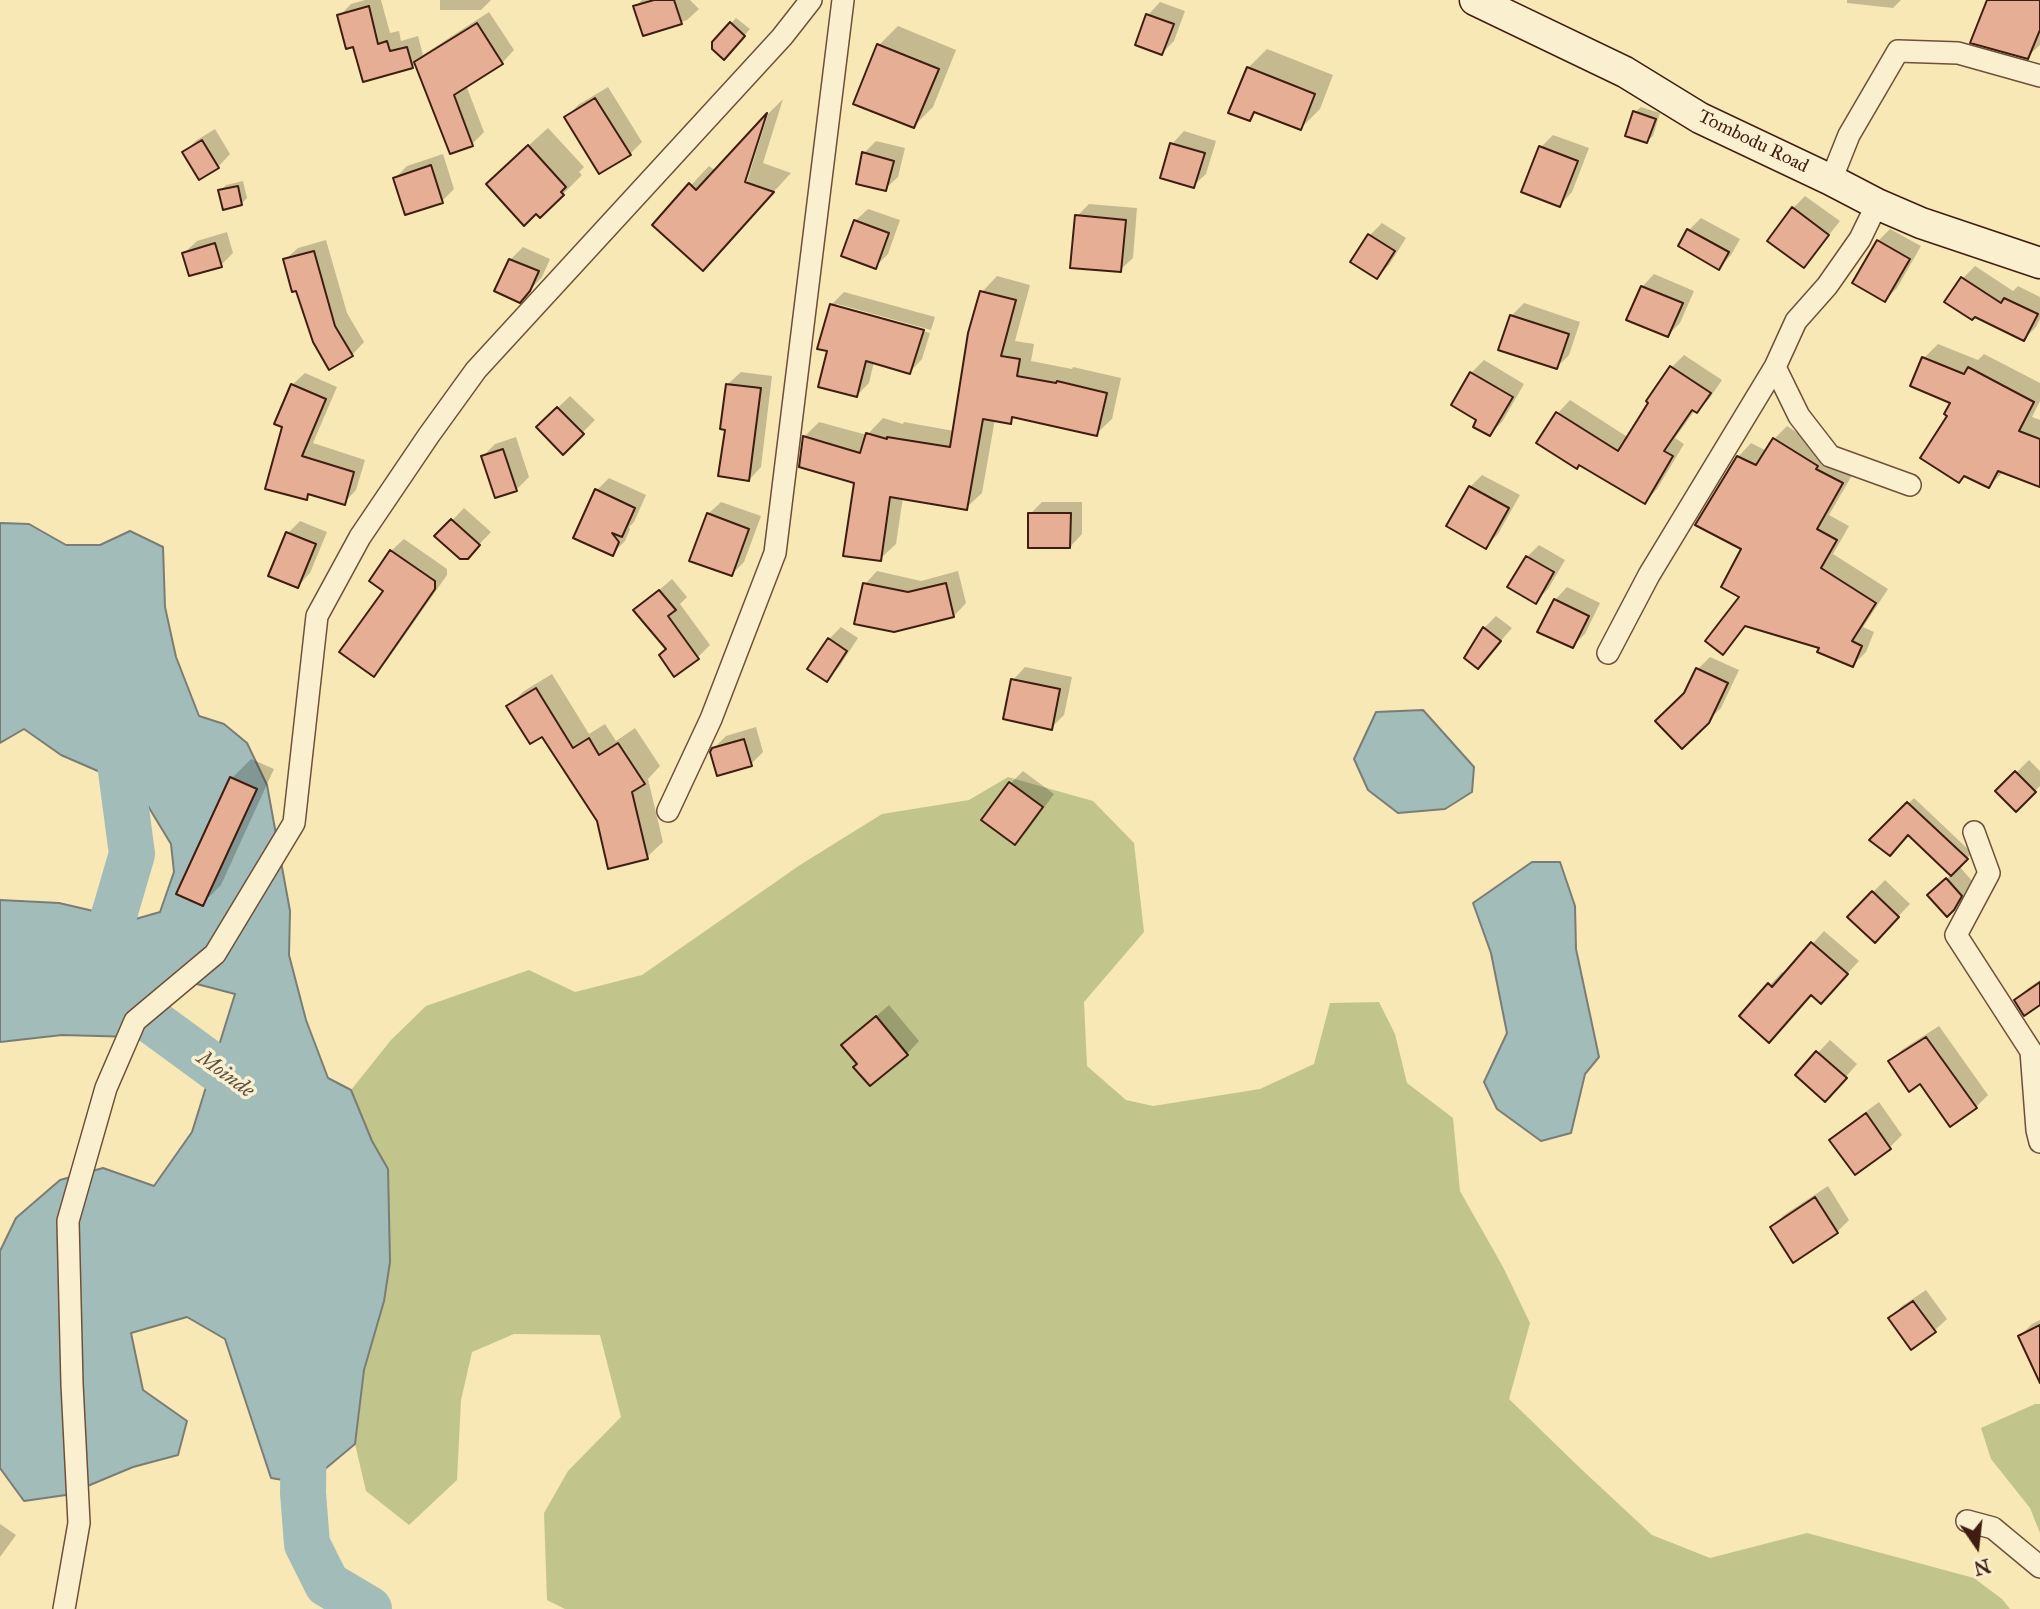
<!DOCTYPE html>
<style>
body{margin:0}
#map{position:relative;width:2040px;height:1609px;overflow:hidden;background:#f7e8b5;font-family:"IM FELL Great Primer",serif}
canvas{display:block}
.north{position:absolute;left:1942px;top:1511px;width:70px;height:70px;-webkit-text-stroke:5px #faf0cf;paint-order:stroke;rotate:166deg;font-size:19px;font-weight:700;line-height:28px;text-align:center;color:#3f1e11}
.north::after{content:'';display:block;margin:auto;width:24px;height:32px;background:#3f1e11;clip-path:polygon(50% 0,100% 100%,50% 72%,0 100%)}
</style>
<div id="map">
<canvas width="2040" height="1609"></canvas>
<div class="north">N</div>
</div>
<script>
const ctx = document.querySelector('canvas').getContext('2d');
ctx.lineJoin = 'round';
function fill(path, color) { ctx.fillStyle = color; ctx.fill(path, 'evenodd'); }
const shape = rows => new Path2D(rows.map(r => 'M' + r).join(''));
function stroke(path, color, width, dash) { ctx.strokeStyle = color; ctx.lineWidth = width; ctx.lineCap = dash ? 'butt' : 'round'; ctx.setLineDash(dash || []); ctx.stroke(path); }
function label(font, color, halo, rows, align = 'center') {
  ctx.font = font + ' "IM FELL Great Primer",serif'; ctx.lineWidth = 7; ctx.setLineDash([]); ctx.textBaseline = 'middle'; ctx.strokeStyle = halo; ctx.fillStyle = color; for (const [text, x, y, turn = 0] of rows) {
    ctx.save(); ctx.translate(x, y); ctx.rotate((+turn || 0) * Math.PI / 180); ctx.textAlign = isNaN(turn) ? turn : align; if (halo) ctx.strokeText(text, 0, 0); ctx.fillText(text, 0, 0); ctx.restore();
  }
}
const green = shape([
 [1008,777,1093,801,1134,843,1144,932,1084,1002,1087,1066,1126,1100,1153,1106,1260,1089,1314,1064,1330,1003,1379,1002,1395,1034,1407,1083,1453,1118,1460,1191,1503,1267,1530,1323,1509,1399,1580,1468,1652,1535,1710,1558,1807,1533,1974,1578,2002,1599,2010,1609,565,1609,547,1600,544,1513,568,1471,621,1417,600,1335,514,1334,472,1352,461,1400,457,1480,409,1525,366,1491,355,1444,364,1370,384,1301,390,1262,388,1169,372,1141,351,1090,391,1040,426,1006,529,970,575,992,642,975,800,865,882,814,969,800],
 [2035,1404,2040,1404,2040,1533,2030,1508,1991,1459,1981,1428]
]);
const water = shape([
 [0,523,29,524,66,545,100,545,130,531,163,547,165,607,176,657,199,716,224,724,247,743,267,785,290,911,289,955,306,1020,328,1078,351,1090,372,1141,388,1169,390,1262,384,1301,364,1370,355,1444,307,1484,271,1478,225,1339,187,1317,131,1333,143,1390,187,1421,178,1455,133,1467,66,1495,24,1501,0,1468,0,1251,16,1218,60,1180,103,1168,154,1186,192,1132,235,994,193,983,135,1037,62,1035,0,1042,0,900,59,903,132,920,160,912,174,872,171,844,137,788,61,755,24,729,0,743,0,523],
 [1423,710,1474,767,1472,792,1445,809,1398,813,1368,790,1354,759,1376,712,1423,710],
 [1532,862,1560,862,1575,906,1576,949,1599,1057,1585,1074,1571,1133,1541,1141,1497,1109,1484,1082,1507,1033,1491,953,1473,903,1532,862]
]);
const shadow = shape([
 [365,0,381,0,390,33,399,31,401,41,418,36,423,55,489,12,514,50,502,63,466,85,484,132,472,144,416,62,412,67,354,45,339,16,351,4],
 [440,0,491,0,481,10,440,10],
 [642,0,690,0,699,9,687,20,644,34,635,7],
 [1847,0,1901,0,1893,8,1847,3],
 [1989,0,2040,0,2040,45,2027,57],
 [1160,2,1185,11,1174,41,1162,53,1148,15],
 [736,18,750,29,724,58,714,42],
 [898,26,956,50,933,107,914,126,879,45],
 [1267,49,1333,75,1320,109,1301,128,1257,111,1249,119,1248,68],
 [608,87,642,142,630,154,566,118,578,105],
 [783,99,763,163,791,173,721,249,654,225,709,166,744,191,768,114],
 [1641,107,1660,113,1653,136,1647,141,1635,112],
 [548,128,584,167,579,172,582,175,563,194,507,165],
 [215,129,230,154,218,167,184,152,197,140],
 [1184,131,1216,141,1206,174,1193,186,1172,144],
 [1553,135,1589,148,1572,192,1560,205,1541,147],
 [876,141,905,148,898,177,885,189,864,153],
 [443,154,454,189,442,201,395,178,407,166],
 [243,181,247,198,242,203,220,191,226,185],
 [1805,196,1840,221,1804,266,1793,208],
 [1089,204,1137,208,1133,258,1120,270,1077,216],
 [868,209,900,220,888,254,875,267,855,221],
 [1701,218,1740,239,1731,255,1719,268,1689,230],
 [1382,223,1406,238,1389,265,1377,277,1352,262,1370,235],
 [1890,229,1921,246,1897,288,1885,300,1878,241],
 [227,232,233,253,221,265,184,253,197,241],
 [326,240,347,313,364,342,352,355,285,260,298,248],
 [523,247,550,259,542,277,520,301,510,260],
 [1975,266,2013,291,2018,286,2040,297,2040,319,2036,327,2024,339,1947,302,1963,278],
 [1654,274,1694,291,1680,323,1668,335,1642,287],
 [997,276,1030,285,1015,341,1034,344,1031,361,1072,369,1073,367,1121,378,1112,419,1096,434,1016,416,1010,422,995,419,982,493,966,508,903,497,896,544,880,559,856,482,804,437,819,422,867,435,883,418,903,424,904,422,954,431,982,292],
 [844,292,935,317,931,330,837,304,837,308,930,333,922,359,910,372,874,362,869,383,857,395,829,350,831,305],
 [1524,303,1580,322,1569,355,1557,367,1511,316],
 [1938,344,1978,360,1984,354,2040,383,2040,401,2032,417,2040,420,2040,485,2004,471,1989,486,1949,415,1953,402,1924,358],
 [1684,355,1722,380,1709,399,1697,411,1695,410,1675,438,1684,444,1657,489,1645,502,1580,463,1538,442,1558,413,1570,400,1629,438,1650,402,1648,401,1672,367],
 [1484,360,1524,384,1502,422,1490,434,1479,419,1471,373],
 [741,372,772,376,761,467,749,480,727,428,728,384],
 [305,373,337,387,313,443,365,460,356,490,344,503,311,493,306,498,292,385],
 [570,396,595,420,563,452,538,427],
 [1787,426,1855,470,1829,515,1849,526,1833,554,1888,589,1863,627,1874,632,1866,652,1853,665,1821,646,1747,625,1723,652,1742,596,1744,548,1738,457,1751,443,1767,451,1774,439],
 [516,437,529,477,516,490,483,456,495,444],
 [1482,475,1520,495,1498,534,1486,546,1470,487],
 [609,478,646,495,634,522,629,527,630,529,625,541,612,554,597,490],
 [721,502,761,516,744,562,732,574,708,514],
 [1042,502,1082,502,1082,534,1070,547,1030,514],
 [464,508,491,532,467,557,437,536],
 [300,521,327,532,310,573,298,586,288,533],
 [404,539,447,569,447,575,386,662,374,674,391,551],
 [1539,545,1565,560,1548,589,1535,602,1527,557],
 [877,571,921,581,958,571,966,603,954,616,865,584],
 [672,579,687,597,680,604,710,645,698,657,675,674,667,648,636,610],
 [1567,587,1600,603,1585,634,1572,646,1555,600],
 [1496,616,1512,628,1478,667,1466,657,1484,628],
 [841,627,858,638,839,667,827,679,829,639],
 [1710,657,1739,670,1721,708,1682,746,1686,693,1698,669],
 [1025,667,1072,677,1064,715,1051,728,1013,680],
 [552,674,589,734,605,724,616,741,635,728,660,766,648,779,663,842,647,857,598,821,542,734,509,706,524,691],
 [756,727,763,752,751,764,713,749,726,736],
 [251,759,274,769,221,885,202,904,178,893,232,778],
 [2029,760,2040,771,2040,786,2016,810,1998,791],
 [1023,771,1054,794,1027,831,1015,843,983,820,1011,783],
 [1914,798,1972,853,1959,866,1973,882,1967,895,1947,914,1942,883,1952,874,1908,833,1872,840],
 [1885,880,1910,904,1875,941,1873,892],
 [1824,931,1859,961,1833,989,1812,993,1781,1028,1770,985,1782,972,1785,975],
 [2040,980,2040,1004,2016,1000,2027,989],
 [889,1005,919,1041,907,1054,859,1064,843,1045],
 [1939,1026,1988,1095,1976,1107,1920,1082,1890,1061,1903,1049],
 [1830,1040,1857,1064,1837,1087,1797,1075],
 [1879,1102,1902,1135,1890,1147,1855,1173,1831,1140,1844,1128],
 [1828,1186,1849,1220,1837,1232,1772,1227,1784,1215],
 [1926,1290,1947,1319,1934,1331,1890,1319,1902,1306],
 [2040,1320,2040,1372,2020,1336,2032,1324],
 [0,1524,16,1535,0,1557]
]);
const river = shape([
 [109,721,117,741,132,854,95,980,112,1007,142,1014,265,1104],
 [304,1423,303,1493,307,1544,327,1584,369,1609]
]);
const building = shape([
 [654,0,674,0,682,24,643,36,633,6,654,0],
 [1987,0,2040,0,2040,30,2028,59,1970,43,1987,0],
 [369,6,378,44,387,41,390,51,407,47,413,68,363,82,353,47,346,49,337,15,369,6],
 [1146,14,1174,24,1162,55,1135,45,1146,14],
 [730,22,745,36,724,60,712,49,712,42,730,22],
 [477,23,503,64,454,95,473,146,450,154,414,62,477,23],
 [877,44,939,69,914,128,853,104,877,44],
 [1247,67,1315,94,1301,130,1254,112,1250,121,1228,113,1247,67],
 [595,98,631,155,599,174,564,117,595,98],
 [1633,111,1656,119,1647,143,1625,136,1633,111],
 [767,113,745,182,774,192,703,271,652,225,689,183,696,190,767,113],
 [202,140,219,168,199,180,182,152,202,140],
 [1170,143,1205,153,1194,188,1160,178,1170,143],
 [528,145,566,187,561,192,564,195,540,218,536,214,524,226,486,184,528,145],
 [1539,146,1578,161,1560,207,1521,192,1539,146],
 [862,152,894,161,886,191,856,184,862,152],
 [431,165,443,203,405,215,393,178,431,165],
 [238,186,242,205,223,210,218,190,238,186],
 [1792,207,1829,235,1804,268,1767,241,1792,207],
 [1075,215,1126,220,1121,272,1070,268,1075,215],
 [854,220,889,233,876,269,841,256,854,220],
 [1687,229,1729,252,1719,270,1678,246,1687,229],
 [1368,234,1395,251,1377,279,1350,262,1368,234],
 [1877,240,1910,259,1885,302,1852,283,1877,240],
 [215,243,222,267,189,276,182,253,215,243],
 [314,251,335,326,353,356,329,370,313,342,296,291,292,292,283,259,314,251],
 [509,259,539,271,530,291,520,303,494,291,509,259],
 [1961,277,2001,303,2004,298,2038,314,2024,341,1975,317,1972,320,1944,302,1961,277],
 [1641,286,1683,303,1668,337,1626,320,1641,286],
 [980,291,1016,300,1001,356,1020,359,1017,376,1056,383,1057,381,1107,393,1097,436,1012,417,1011,424,983,419,967,510,890,497,881,561,843,556,854,483,799,467,803,436,860,453,866,433,887,439,887,437,950,447,968,333,980,291],
 [830,304,924,330,910,374,866,361,857,397,818,387,827,351,817,349,830,304],
 [1510,315,1569,334,1557,369,1498,350,1510,315],
 [1922,357,1964,374,1968,367,2034,402,2019,431,2040,439,2040,487,1998,471,1989,488,1964,476,1959,483,1920,458,1947,416,1944,414,1950,403,1910,386,1922,357],
 [1670,366,1711,393,1697,413,1692,410,1664,451,1673,456,1645,504,1579,465,1577,469,1536,443,1556,412,1618,451,1648,403,1646,401,1670,366],
 [1470,372,1513,397,1490,436,1473,427,1476,420,1451,405,1470,372],
 [291,384,326,399,302,456,354,472,345,505,308,494,307,500,265,489,282,427,274,424,291,384],
 [726,384,761,388,749,481,718,476,725,430,720,429,726,384],
 [557,407,584,434,563,455,536,427,557,407],
 [1773,438,1818,466,1816,469,1843,483,1817,529,1837,540,1821,568,1876,603,1852,641,1862,646,1853,667,1817,652,1819,648,1745,626,1723,655,1705,641,1739,597,1721,587,1741,549,1695,525,1737,456,1756,465,1773,438],
 [503,449,517,491,495,498,481,456,503,449],
 [1469,486,1509,508,1486,549,1446,526,1469,486],
 [595,489,635,508,622,537,612,533,619,542,613,556,573,538,595,489],
 [707,513,749,529,732,576,689,561,707,513],
 [1028,513,1071,513,1070,548,1028,548,1028,513],
 [451,519,480,545,468,559,460,559,434,536,451,519],
 [286,532,316,544,298,588,268,576,286,532],
 [390,550,435,581,435,589,374,677,339,652,383,591,369,581,390,550],
 [1526,556,1554,572,1536,604,1507,587,1526,556],
 [863,583,908,592,946,583,954,617,894,632,854,624,863,583],
 [659,590,676,610,668,616,699,659,674,677,659,655,666,649,633,610,659,590],
 [1554,599,1589,616,1573,648,1537,632,1554,599],
 [1483,627,1501,641,1478,669,1464,658,1483,627],
 [828,638,847,651,827,682,807,669,828,638],
 [1696,668,1728,683,1709,723,1682,749,1655,721,1684,693,1696,668],
 [1011,679,1060,689,1052,730,1003,719,1011,679],
 [536,688,573,748,589,738,599,755,618,743,645,784,632,792,648,859,608,869,597,821,542,737,530,744,506,706,536,688],
 [744,739,752,766,717,776,710,752,712,748,744,739],
 [2015,771,2036,792,2016,812,1995,791,2015,771],
 [230,777,257,789,203,906,176,894,230,777],
 [1009,782,1043,807,1015,845,981,820,1009,782],
 [1907,802,1968,859,1951,876,1908,835,1890,856,1869,840,1907,802],
 [1946,878,1962,896,1954,910,1947,917,1927,895,1946,878],
 [1872,891,1899,917,1875,943,1847,917,1872,891],
 [1811,942,1848,974,1821,1004,1811,995,1769,1043,1739,1016,1768,983,1772,987,1811,942],
 [2040,982,2040,1005,2024,1016,2014,1000,2040,982],
 [876,1016,908,1055,870,1086,853,1067,857,1064,841,1045,876,1016],
 [1926,1037,1977,1108,1950,1127,1920,1084,1909,1092,1888,1061,1926,1037],
 [1816,1051,1847,1078,1825,1102,1795,1075,1816,1051],
 [1866,1113,1891,1149,1855,1175,1829,1140,1866,1113],
 [1815,1197,1838,1233,1793,1263,1770,1227,1815,1197],
 [1913,1301,1936,1332,1911,1350,1888,1318,1913,1301],
 [2040,1325,2040,1383,2018,1336,2040,1325]
]);
const minor = shape([
 [1831,180,1849,135,1898,51,1958,53,2040,76],
 [1775,367,1799,416,1830,456,1910,485],
 [1608,653,1649,575,1775,367,1796,321,1827,286,1860,239,1877,204],
 [668,811,711,719,775,553,843,0],
 [1974,832,1989,873,1956,935,2040,1065],
 [2031,1051,2037,1130,2040,1142],
 [1967,1521,1993,1528,2040,1567],
 [64,1609,79,1523,72,1384,68,1221,106,1088,135,1021,215,954,294,823,317,616,360,537,429,435,476,370,782,37,811,0]
]);
const secondary = shape([
 [1475,0,1625,72,1700,118,1831,180,1877,204,1921,223,2040,263]
]);
const streetNames = [
 ["Tombodu Road",1753,142,26]
];
const waterNames = [
 ["Moinde",225,1075,36]
];
fill(green, '#c1c58b');
fill(water, '#a2bdb9');
stroke(water, '#7a7d76', 2);
fill(shadow, '#0003');
stroke(river, '#a2bdb9', 46);
fill(building, '#e6af95');
stroke(building, '#3f1e11', 2);
stroke(minor, '#6d503a', 24);
stroke(secondary, '#3f1e11', 33);
stroke(minor, '#faf0cf', 21);
stroke(secondary, '#faf0cf', 30);
label('19px', '#3f1e11', '#faf0cf', streetNames);
label('italic 21px', '#5d4e43', '#faf0cf', waterNames);
</script>
